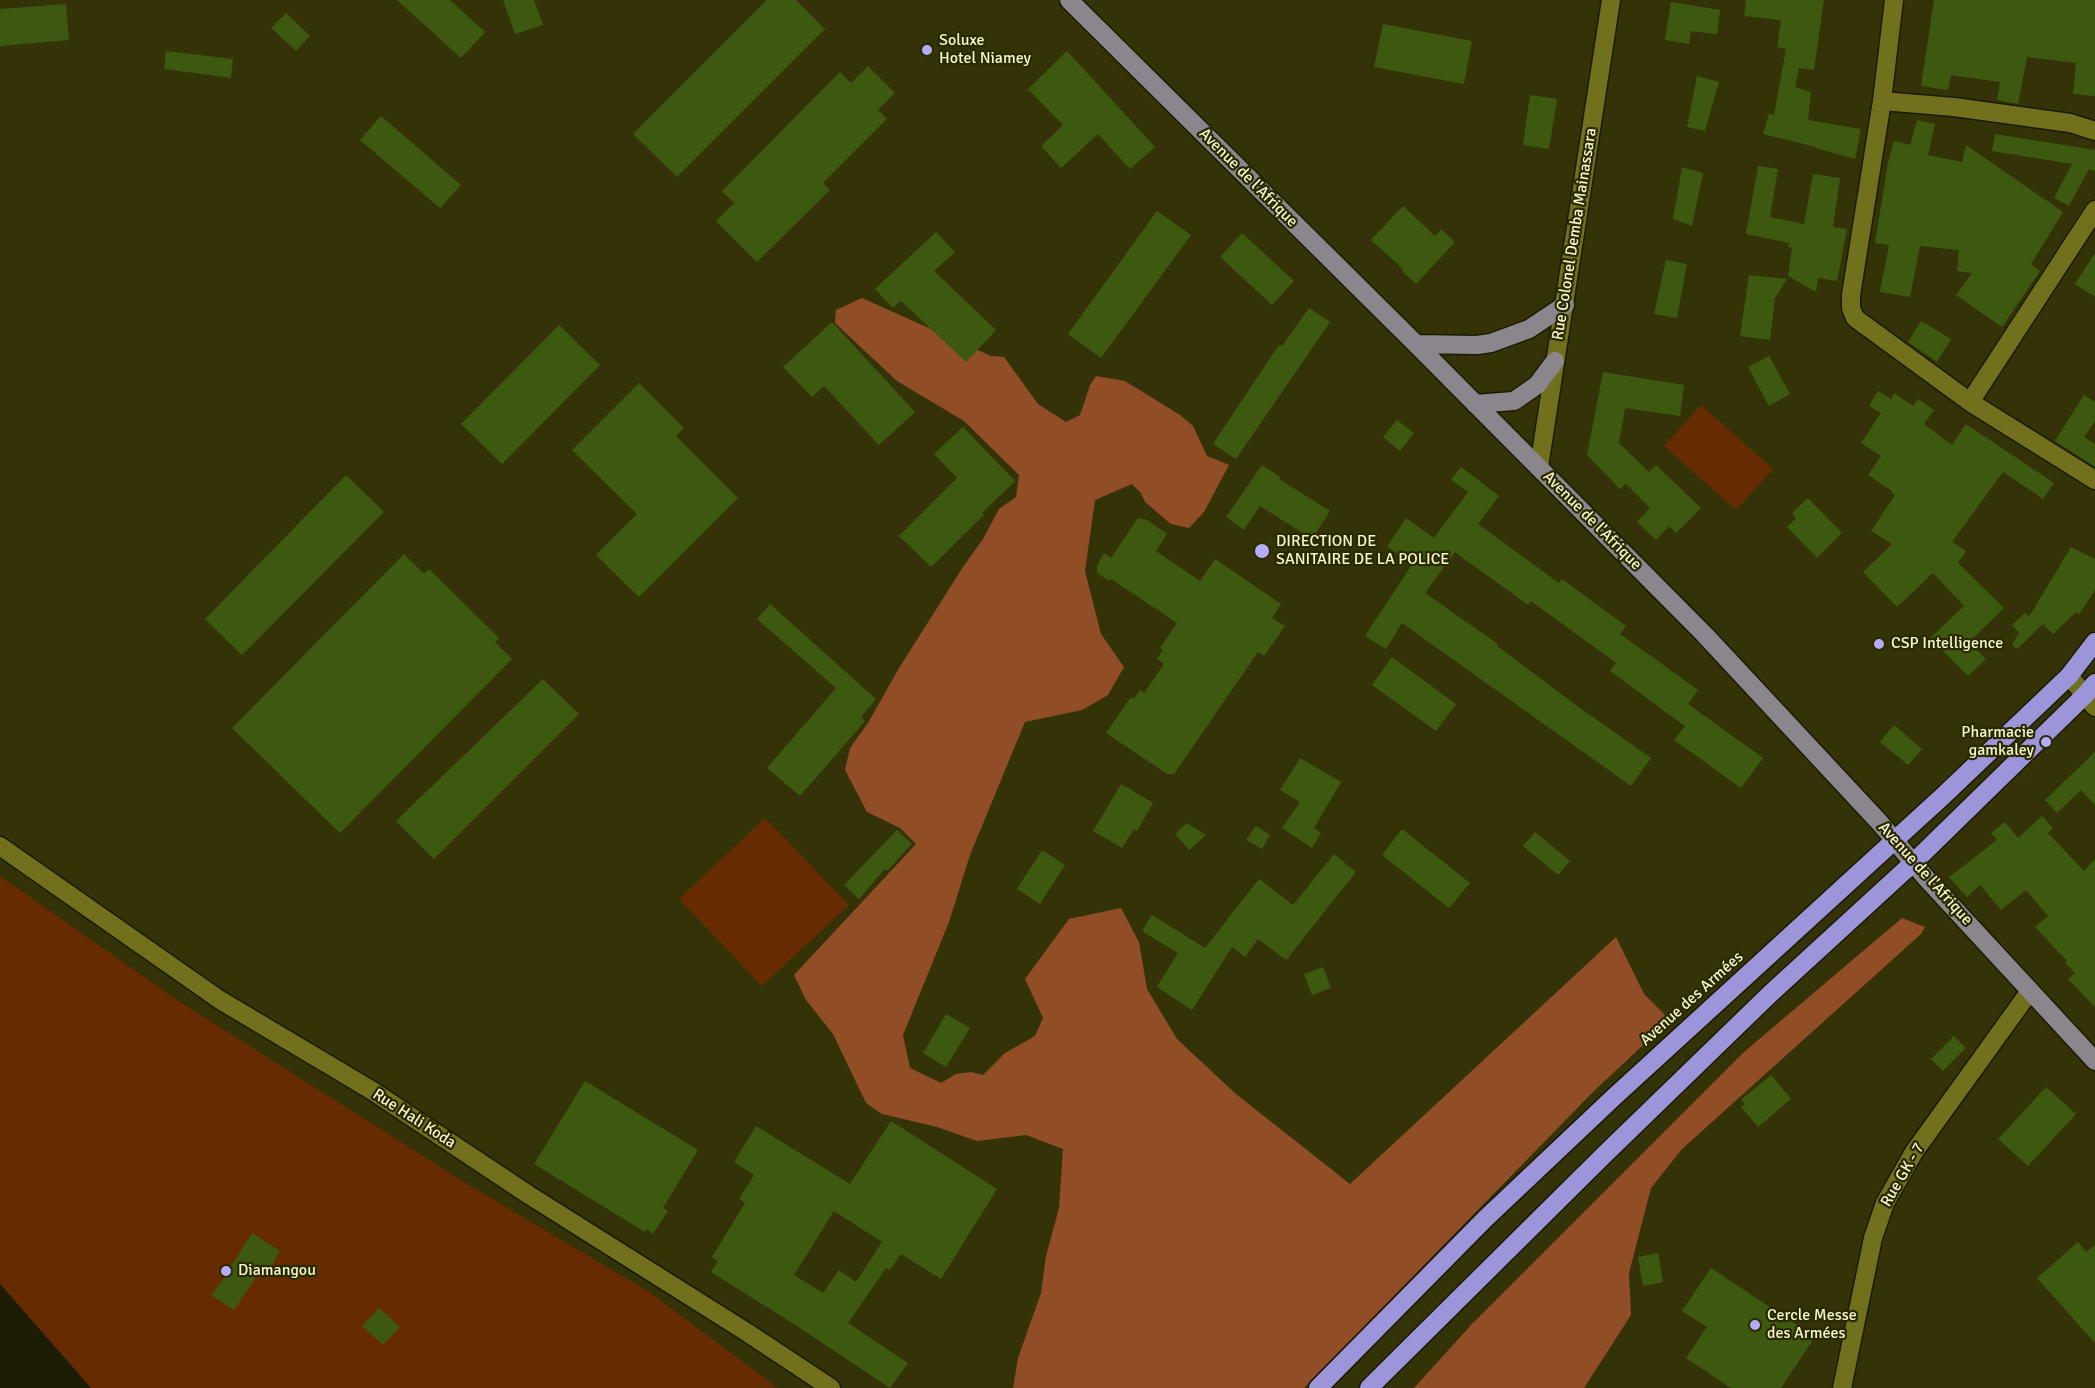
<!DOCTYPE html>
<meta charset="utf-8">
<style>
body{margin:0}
canvas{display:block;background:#343307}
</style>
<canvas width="2095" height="1388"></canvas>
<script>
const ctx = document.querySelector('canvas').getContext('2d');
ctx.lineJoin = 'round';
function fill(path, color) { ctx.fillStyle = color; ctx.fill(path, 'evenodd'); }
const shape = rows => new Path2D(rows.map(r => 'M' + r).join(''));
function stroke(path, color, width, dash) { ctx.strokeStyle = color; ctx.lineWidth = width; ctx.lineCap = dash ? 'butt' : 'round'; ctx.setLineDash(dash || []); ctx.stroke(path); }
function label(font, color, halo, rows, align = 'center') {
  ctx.font = font + ' Signika,sans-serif'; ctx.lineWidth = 4.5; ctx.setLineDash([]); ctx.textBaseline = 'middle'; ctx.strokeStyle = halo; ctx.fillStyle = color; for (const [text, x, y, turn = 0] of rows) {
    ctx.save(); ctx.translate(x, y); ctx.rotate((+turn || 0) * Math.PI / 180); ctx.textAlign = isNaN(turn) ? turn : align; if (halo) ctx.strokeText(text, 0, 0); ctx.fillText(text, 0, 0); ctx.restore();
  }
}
const green = shape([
 [1701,405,1773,469,1736,510,1664,446],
 [765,818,849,905,762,986,679,899],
 [0,876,177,1000,467,1184,649,1292,778,1388,91,1388,0,1284]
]);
const forest = shape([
 [862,298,991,356,1004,357,1038,404,1066,422,1080,415,1090,385,1096,376,1125,381,1180,415,1193,426,1207,456,1229,465,1204,512,1189,528,1171,524,1145,502,1141,493,1132,484,1095,500,1085,571,1101,634,1124,667,1108,695,1082,710,1025,722,970,855,949,922,903,1035,910,1068,941,1083,956,1074,971,1072,983,1075,1005,1053,1035,1036,1043,1018,1025,979,1069,919,1121,908,1139,942,1147,989,1177,1039,1236,1094,1350,1184,1616,937,1644,994,1670,1020,1594,1091,1304,1388,1013,1388,1018,1358,1041,1293,1046,1256,1059,1208,1063,1149,1026,1135,977,1141,937,1127,882,1114,866,1103,833,1034,806,1000,794,975,916,844,900,828,867,812,845,770,850,748,868,723,899,668,963,567,983,539,999,509,1016,497,1019,475,964,421,897,381,835,323,836,310],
 [1902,918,1925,927,1921,934,1682,1149,1651,1188,1629,1273,1631,1315,1584,1388,1414,1388,1471,1325,1744,1052]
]);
const water = shape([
 [0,1284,91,1388,0,1388]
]);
const building = shape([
 [397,0,450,0,485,32,461,58],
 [503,0,534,0,543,25,515,34],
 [767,0,796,0,825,29,677,177,633,134],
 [1746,0,1824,0,1814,70,1799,68,1795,87,1811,92,1808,120,1861,129,1855,159,1816,148,1816,147,1763,134,1769,114,1774,115,1786,49,1777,47,1781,20,1744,16],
 [1934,0,2095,0,2095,96,2073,94,2076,63,2027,57,2018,104,1997,100,2000,82,1951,75,1948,90,1921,86],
 [1671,2,1720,10,1717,34,1691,31,1689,44,1665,40],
 [66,4,69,40,0,46,0,9],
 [286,13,310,36,296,51,271,28],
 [1383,24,1472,41,1464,84,1374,67],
 [166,51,233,59,231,78,164,69],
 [1067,51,1155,147,1130,169,1098,134,1061,168,1041,146,1063,125,1028,89],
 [868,66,895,93,878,110,887,119,823,183,830,190,757,262,716,221,734,203,722,191,840,72,851,83],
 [1697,76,1719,82,1705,131,1687,127],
 [1530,95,1557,99,1549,149,1523,145],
 [381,116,461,185,440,208,360,140],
 [1917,120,1935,124,1928,155,1962,162,1966,145,2063,212,2031,264,2040,271,2002,327,1956,295,1972,273,1957,271,1959,250,1920,246,1910,297,1880,292,1889,245,1875,243,1888,163,1894,141,1910,145],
 [1995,134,2095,150,2095,171,2089,169,2069,206,2054,198,2072,164,1992,151],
 [1758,166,1778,169,1770,217,1804,224,1813,174,1840,178,1833,227,1847,229,1837,281,1818,278,1816,292,1788,276,1792,248,1788,247,1789,243,1746,234],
 [1682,167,1703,173,1692,226,1673,219],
 [1403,206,1435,236,1441,229,1455,242,1416,284,1402,271,1403,269,1371,240],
 [1157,211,1191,235,1101,358,1068,334],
 [936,232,955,252,934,271,996,330,966,362,901,301,893,308,875,289],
 [1242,233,1294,281,1272,305,1220,257],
 [2095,253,2095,297,2075,284],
 [1666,260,1687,264,1677,318,1654,314],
 [1749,275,1787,279,1775,298,1770,340,1740,336],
 [1309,308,1330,322,1236,459,1213,444,1279,345,1282,346],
 [1921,321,1951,339,1937,362,1908,342],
 [832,322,915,412,879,445,824,386,812,397,783,367],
 [559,325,600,365,502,464,461,424],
 [1769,356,1790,394,1769,406,1748,367],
 [1603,372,1684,385,1680,416,1625,408,1619,443,1649,472,1656,465,1701,508,1676,533,1669,526,1656,540,1637,522,1650,508,1626,484,1620,489,1587,455],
 [639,383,684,428,676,436,738,498,639,597,596,555,637,514,572,450],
 [1878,391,1891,399,1894,393,1913,406,1918,399,1934,410,1924,424,1952,445,1966,424,2054,483,2043,499,2003,472,1952,542,1966,551,1958,563,2004,608,1969,642,1986,659,1968,676,1930,638,1964,606,1933,573,1897,607,1863,572,1892,544,1871,531,1895,495,1891,492,1892,491,1868,475,1881,456,1861,443,1881,413,1869,406],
 [2084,395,2095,402,2095,421,2084,437,2095,444,2095,467,2055,441],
 [1397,420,1414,433,1400,451,1383,437],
 [963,427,1015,481,982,513,984,515,931,567,899,536,957,478,934,454],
 [1262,465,1280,477,1279,479,1330,511,1312,539,1260,506,1244,530,1226,517],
 [1461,467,1499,496,1478,524,1559,583,1562,579,1626,626,1620,634,1698,690,1688,704,1763,758,1741,788,1674,740,1685,726,1610,671,1616,663,1531,601,1528,605,1455,552,1425,593,1498,644,1497,646,1573,703,1651,758,1631,786,1402,623,1386,649,1365,636,1413,563,1387,547,1406,518,1434,538,1468,492,1451,480],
 [346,475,384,512,242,655,205,619],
 [1808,498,1842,533,1817,558,1787,527,1796,518,1792,513],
 [1138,518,1147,520,1167,534,1156,551,1200,581,1215,559,1281,604,1272,618,1285,626,1264,656,1258,652,1174,774,1167,774,1106,733,1131,697,1134,699,1140,690,1144,693,1164,664,1157,659,1163,650,1160,648,1177,623,1111,579,1109,581,1097,573,1097,566,1104,553,1111,558],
 [2071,547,2095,559,2095,590,2079,614,2076,612,2053,634,2043,624,2017,649,2012,645,2019,633,2012,625,2025,613,2029,617],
 [404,554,424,574,429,569,499,638,495,642,512,659,340,833,232,728],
 [770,604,876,699,861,717,865,721,800,796,767,768,836,688,757,619],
 [1392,657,1456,704,1436,731,1372,685],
 [543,679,579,714,434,859,396,821],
 [1894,725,1922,749,1908,765,1880,742],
 [2095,752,2095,805,2081,790,2057,813,2045,800],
 [1300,758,1341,782,1314,828,1321,833,1312,848,1282,828,1300,802,1280,790],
 [1121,784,1153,803,1137,831,1134,829,1122,848,1093,831],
 [2042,816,2053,828,2048,833,2084,871,2095,859,2095,1007,2068,979,2075,973,2065,963,2067,961,2035,927,2048,916,2026,890,2001,910,1980,885,1967,897,1949,877,1997,840,1991,833,2005,822,2018,838],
 [1187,823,1206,835,1189,850,1175,834],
 [1256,826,1270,835,1262,849,1246,840],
 [1402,829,1470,883,1449,908,1382,855],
 [897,830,912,844,887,871,885,869,859,899,844,885],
 [1535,832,1570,861,1558,875,1523,846],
 [1042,850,1065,865,1040,904,1017,889],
 [1334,854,1356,872,1286,960,1258,939,1245,957,1232,947,1192,1010,1157,987,1178,953,1142,931,1152,915,1205,948,1259,879,1293,905],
 [1323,967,1331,988,1312,995,1304,974],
 [946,1014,970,1028,946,1067,923,1053],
 [1954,1036,1966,1048,1943,1071,1931,1059],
 [1771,1075,1791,1099,1758,1127,1741,1107,1745,1104,1741,1100],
 [585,1081,698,1150,663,1208,668,1211,653,1234,647,1229,645,1232,534,1164],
 [2046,1087,2076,1114,2028,1166,1998,1139],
 [891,1121,997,1189,941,1279,901,1254,890,1270,886,1268,848,1323,908,1363,890,1388,797,1326,711,1272,718,1261,712,1257,745,1203,739,1199,754,1175,734,1162,756,1126,850,1184],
 [834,1211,882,1242,856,1282,839,1270,823,1293,794,1275],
 [252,1233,280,1251,269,1270,263,1267,234,1310,211,1295,224,1278],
 [2078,1242,2086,1252,2095,1245,2095,1343,2037,1278],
 [1658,1253,1663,1282,1643,1286,1638,1257],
 [1711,1268,1815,1337,1781,1388,1731,1388,1686,1358,1707,1327,1682,1311],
 [379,1308,400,1327,383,1345,362,1326]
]);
const minor = shape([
 [1894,0,1882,101,1851,295,1851,308,1855,318,1970,402,2095,480],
 [1882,101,1954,107,2070,123,2095,131],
 [1970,402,2095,210],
 [1539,467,1611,0],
 [2069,676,2095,707],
 [0,846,220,1000,371,1090,529,1195,748,1333,831,1388],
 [1842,1388,1873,1238,1885,1203,1914,1152,2030,991]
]);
const major = shape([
 [1069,0,1416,344,1704,634,1880,823,1926,878,2095,1061],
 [1416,344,1477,345,1491,343,1529,329,1565,305],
 [1475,404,1514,401,1537,385,1555,361]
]);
const highway = shape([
 [1318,1388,1485,1219,1614,1097,1943,796,2069,676,2095,642],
 [1369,1388,1604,1155,1770,994,1914,862,2085,695,2095,683]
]);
const markers = [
 [927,50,6,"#b5acf9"],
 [1262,551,8,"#b5acf9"],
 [1879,644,6,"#b5acf9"],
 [2046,742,6,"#b5acf9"],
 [226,1271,6,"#b5acf9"],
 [1755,1325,6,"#b5acf9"]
];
const poiNames = [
 ["Soluxe",939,41],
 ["Hotel Niamey",939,59],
 ["DIRECTION DE",1276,542],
 ["SANITAIRE DE LA POLICE",1276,560],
 ["CSP Intelligence",1891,644],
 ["Pharmacie",2034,733,"right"],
 ["gamkaley",2034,751,"right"],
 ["Diamangou",238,1271],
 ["Cercle Messe",1767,1316],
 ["des Armées",1767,1334]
];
const streetNames = [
 ["Avenue de l'Afrique",1248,178,45],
 ["Rue Colonel Demba Mainassara",1575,234,-81],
 ["Avenue de l'Afrique",1592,521,45],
 ["Avenue de l'Afrique",1925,874,48],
 ["Avenue des Armées",1692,999,-42],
 ["Rue Hali Koda",414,1119,33],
 ["Rue GK - 7",1903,1175,-60]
];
fill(green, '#672b01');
fill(forest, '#904d26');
fill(water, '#1c1c03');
fill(building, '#3d590f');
stroke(minor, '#1b1a02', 21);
stroke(major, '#1b1a02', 21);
stroke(highway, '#1b1a02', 21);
stroke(minor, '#71701c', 18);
stroke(major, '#8b868d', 18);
stroke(highway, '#9d95d9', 18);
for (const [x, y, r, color] of markers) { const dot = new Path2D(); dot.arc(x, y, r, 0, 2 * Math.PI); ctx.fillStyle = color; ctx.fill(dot); stroke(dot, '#2a2900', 2); }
label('16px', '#f5f6cf', '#2a2900', poiNames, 'left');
label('16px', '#f5f6cf', '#2a2900', streetNames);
</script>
